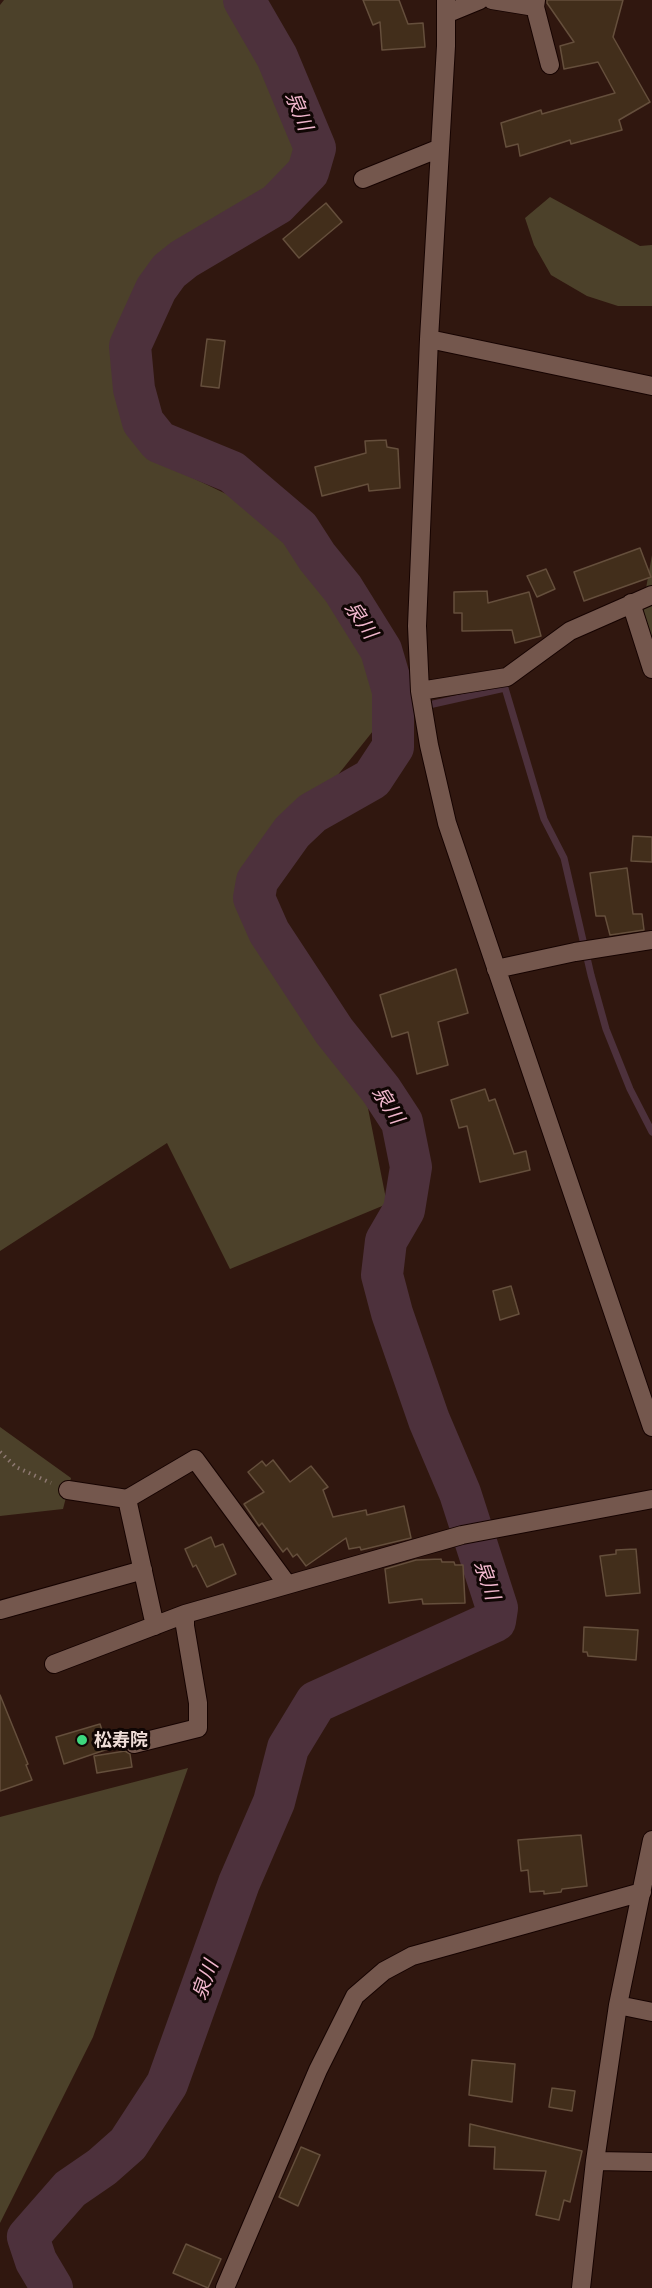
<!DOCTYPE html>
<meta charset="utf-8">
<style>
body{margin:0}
canvas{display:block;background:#30170f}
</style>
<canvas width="652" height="2288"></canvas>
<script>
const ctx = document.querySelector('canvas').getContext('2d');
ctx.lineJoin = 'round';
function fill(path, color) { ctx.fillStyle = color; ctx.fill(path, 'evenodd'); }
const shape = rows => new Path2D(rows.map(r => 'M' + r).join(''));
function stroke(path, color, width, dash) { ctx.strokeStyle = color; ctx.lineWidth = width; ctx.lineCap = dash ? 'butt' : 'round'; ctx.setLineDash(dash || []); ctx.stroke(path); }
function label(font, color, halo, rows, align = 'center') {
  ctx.font = font + ' Commissioner,"Noto Sans JP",sans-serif'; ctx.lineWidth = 6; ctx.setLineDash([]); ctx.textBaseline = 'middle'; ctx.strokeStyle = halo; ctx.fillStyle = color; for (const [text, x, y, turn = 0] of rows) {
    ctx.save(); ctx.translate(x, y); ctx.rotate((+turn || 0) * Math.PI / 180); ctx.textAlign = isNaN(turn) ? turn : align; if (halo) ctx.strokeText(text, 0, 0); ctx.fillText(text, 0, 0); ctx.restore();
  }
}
const green = shape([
 [4,0,255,0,309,140,284,195,158,270,119,346,138,437,170,467,299,529,377,631,393,706,245,891,291,977,366,1098,387,1204,230,1269,167,1143,0,1251,0,5],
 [550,197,640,246,652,245,652,306,618,306,587,296,551,275,534,245,525,218],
 [652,555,652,663,638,633],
 [0,1427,71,1478,63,1509,0,1516],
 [188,1768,93,2037,0,2223,0,1817]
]);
const stream = shape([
 [393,713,505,688,544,819,564,858,591,975,606,1029,630,1089,652,1132]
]);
const river = shape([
 [52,2288,36,2261,28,2237,70,2189,102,2167,128,2144,167,2084,239,1883,274,1802,288,1748,316,1702,495,1621,497,1608,460,1493,429,1420,392,1313,382,1275,386,1241,404,1210,411,1167,402,1122,381,1090,334,1031,269,932,254,898,257,881,292,832,312,813,372,779,393,747,393,691,381,650,343,589,317,557,299,529,232,472,159,442,143,422,134,389,130,346,156,289,169,271,184,259,277,204,308,172,315,148,277,57,244,0]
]);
const building = shape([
 [363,0,399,0,408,24,423,23,425,47,382,50,380,22,373,25,363,0],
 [547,0,623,0,613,37,650,102,619,120,622,130,571,144,570,140,520,156,518,144,506,147,501,123,541,110,542,114,615,93,598,62,564,69,560,46,574,42,547,3,547,0],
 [326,203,342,222,299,258,283,239,326,203],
 [207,339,225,341,219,388,201,386,207,339],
 [386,440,387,447,398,449,400,488,369,491,368,484,322,496,315,467,366,453,365,441,386,440],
 [640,548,651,577,584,601,574,572,640,548],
 [546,569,555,589,537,597,527,576,546,569],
 [487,591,488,603,529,592,541,636,515,643,512,630,462,631,462,613,454,613,454,592,487,591],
 [633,836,652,837,652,862,631,861,633,836],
 [627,868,633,914,642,914,644,930,610,935,605,916,596,916,590,873,627,868],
 [456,969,468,1013,438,1022,448,1065,417,1074,408,1032,392,1037,380,995,456,969],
 [485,1089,489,1101,495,1099,514,1154,526,1151,530,1170,480,1182,467,1126,459,1128,451,1100,485,1089],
 [511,1286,519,1314,500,1320,493,1291,511,1286],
 [273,1460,290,1482,311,1466,328,1487,323,1490,333,1517,366,1510,367,1515,404,1506,411,1538,361,1550,360,1547,349,1549,346,1538,306,1566,297,1554,293,1557,287,1548,283,1552,262,1523,259,1526,244,1504,264,1492,248,1472,262,1461,266,1466,273,1460],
 [211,1537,215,1547,223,1544,236,1574,207,1587,196,1565,193,1567,185,1549,211,1537],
 [636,1549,640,1593,606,1596,600,1556,616,1554,616,1550,636,1549],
 [441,1559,442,1562,454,1562,455,1565,463,1565,465,1603,423,1604,422,1599,389,1603,385,1569,416,1560,441,1559],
 [584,1627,638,1630,636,1660,588,1656,587,1652,583,1652,584,1627],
 [0,1695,28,1764,26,1765,32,1780,0,1791,0,1695],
 [100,1724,108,1749,64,1764,56,1737,100,1724],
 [125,1751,130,1754,132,1767,97,1773,94,1756,125,1751],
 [581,1835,587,1886,562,1889,561,1892,544,1894,544,1891,530,1892,528,1870,521,1871,518,1840,581,1835],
 [472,2060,515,2064,512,2102,469,2095,472,2060],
 [552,2088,575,2091,572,2111,549,2107,552,2088],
 [470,2124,582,2151,570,2202,564,2200,559,2220,536,2215,546,2171,494,2169,495,2147,469,2146,470,2124],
 [301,2147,320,2155,298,2206,279,2197,301,2147],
 [186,2244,221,2259,208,2288,173,2273,186,2244]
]);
const path = shape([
 [0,1452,16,1467,51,1483]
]);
const minor = shape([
 [446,0,446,46,429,339,417,626,420,691,429,745,447,823,652,1427],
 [492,0,535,7],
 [536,0,535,7,550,65],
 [446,14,480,0],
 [363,179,440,148],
 [429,339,652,386],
 [631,603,652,669],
 [420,691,507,677,570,631,652,595],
 [496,969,575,952,652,940],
 [68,1490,127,1499,155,1626],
 [127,1499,195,1459,287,1584],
 [0,1610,143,1570],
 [54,1664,185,1614],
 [134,1744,198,1728,198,1703,185,1626,185,1614,462,1535,652,1499],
 [618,2005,652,2012],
 [595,2161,652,2162],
 [225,2288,318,2070,355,1996,384,1971,412,1956,642,1892],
 [581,2288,595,2161,618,2005,652,1840]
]);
const markers = [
 [82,1740,6,"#3dd77e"]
];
const poiNames = [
 ["松寿院",94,1740]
];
const waterNames = [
 ["泉川",299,111,68],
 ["泉川",361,620,56],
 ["泉川",388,1105,58],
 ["泉川",487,1580,71],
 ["泉川",205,1980,-70]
];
fill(green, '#4c412a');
stroke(stream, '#4d313c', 7);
stroke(river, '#4d313c', 42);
fill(building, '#422e1b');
stroke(building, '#654f3c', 1.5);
stroke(minor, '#160300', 20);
stroke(path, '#8d7871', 4, [1.5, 4.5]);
stroke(minor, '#74574d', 18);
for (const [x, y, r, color] of markers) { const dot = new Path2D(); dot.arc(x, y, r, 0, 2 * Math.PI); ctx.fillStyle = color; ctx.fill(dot); stroke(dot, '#100604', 2); }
label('bold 18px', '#efddd7', '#100604', poiNames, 'left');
label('italic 20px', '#f0b6cc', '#100604', waterNames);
</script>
